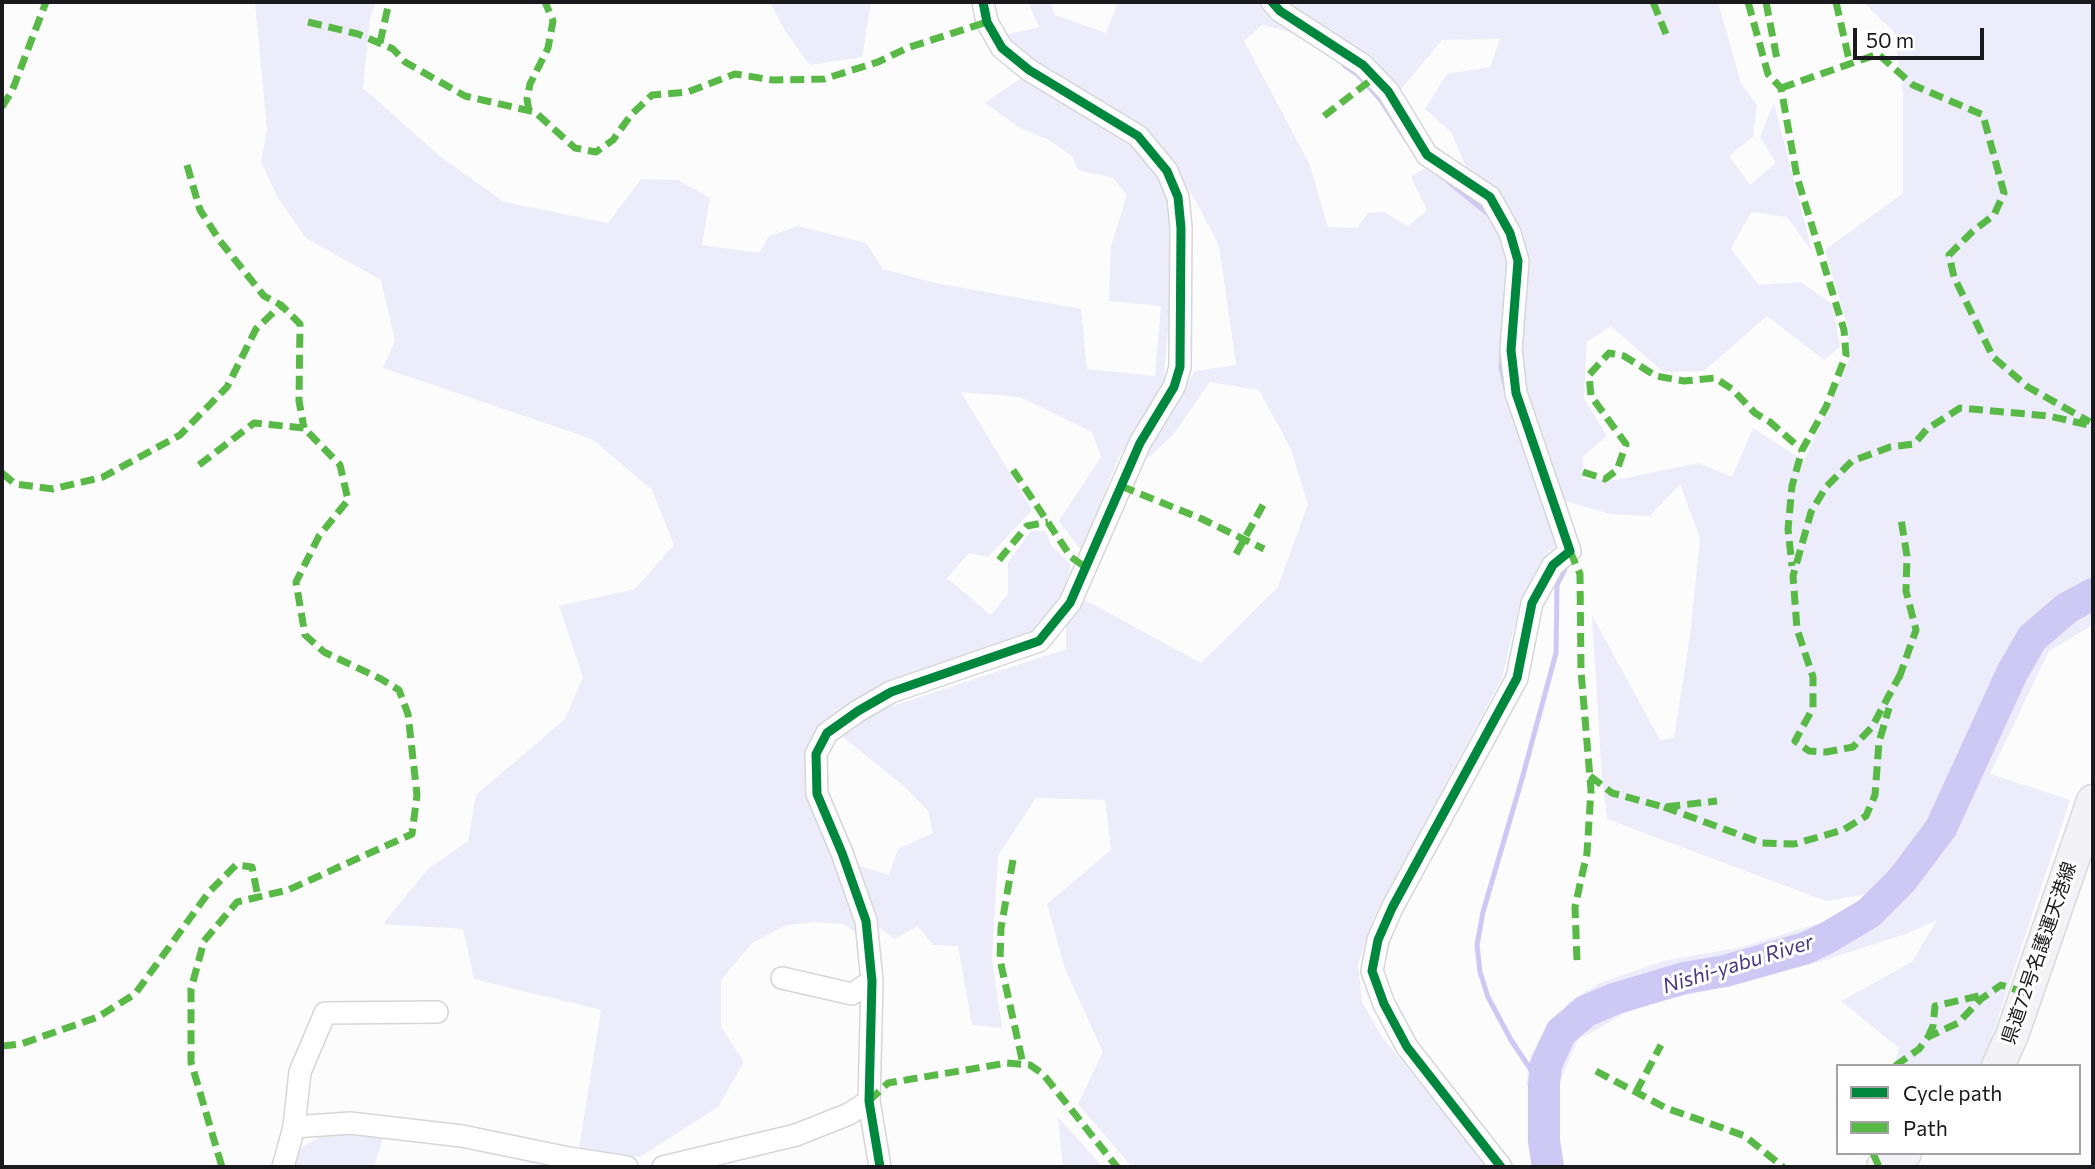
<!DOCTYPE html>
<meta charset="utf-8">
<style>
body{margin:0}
#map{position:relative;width:2095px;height:1169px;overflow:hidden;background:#fcfcfc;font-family:Commissioner,sans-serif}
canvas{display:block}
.frame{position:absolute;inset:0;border:4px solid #1a191d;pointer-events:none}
.legend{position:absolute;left:1836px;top:1064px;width:245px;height:91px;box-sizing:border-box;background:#fff;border:2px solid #a3a3a5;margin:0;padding:9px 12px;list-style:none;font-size:21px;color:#1a191d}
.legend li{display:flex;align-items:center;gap:14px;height:35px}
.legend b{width:35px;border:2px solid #a3a3a5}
.scale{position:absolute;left:1853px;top:28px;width:131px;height:32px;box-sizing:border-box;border:4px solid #1a191d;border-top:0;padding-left:9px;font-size:21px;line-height:24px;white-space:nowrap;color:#1a191d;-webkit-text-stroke:5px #fff;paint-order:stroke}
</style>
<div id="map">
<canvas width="2095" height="1169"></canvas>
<div class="frame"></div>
<ul class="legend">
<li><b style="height:9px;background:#00873e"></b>Cycle path</li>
<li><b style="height:9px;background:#58b947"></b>Path</li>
</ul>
<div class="scale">50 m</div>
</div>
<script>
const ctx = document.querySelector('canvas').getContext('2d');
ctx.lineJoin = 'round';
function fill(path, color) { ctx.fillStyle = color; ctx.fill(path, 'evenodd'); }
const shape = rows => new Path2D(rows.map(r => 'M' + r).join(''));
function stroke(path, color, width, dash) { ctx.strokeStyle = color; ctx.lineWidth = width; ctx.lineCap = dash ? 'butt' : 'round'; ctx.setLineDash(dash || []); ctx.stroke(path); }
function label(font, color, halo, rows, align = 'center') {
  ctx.font = font + ' Commissioner,"Noto Sans JP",sans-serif'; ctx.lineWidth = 6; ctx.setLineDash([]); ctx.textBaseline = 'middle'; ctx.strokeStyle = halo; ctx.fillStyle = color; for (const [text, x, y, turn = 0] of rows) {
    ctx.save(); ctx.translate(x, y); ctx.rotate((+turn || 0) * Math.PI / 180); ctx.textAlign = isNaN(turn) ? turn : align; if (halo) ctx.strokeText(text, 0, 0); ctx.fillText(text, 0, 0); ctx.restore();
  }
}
const green = shape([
 [255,2,376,2,370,18,363,88,441,157,504,202,608,223,641,179,678,180,710,198,702,245,759,253,769,236,798,226,866,243,883,269,936,283,1081,309,1087,369,1155,376,1161,306,1109,301,1111,246,1127,195,1113,178,1078,170,1073,157,1049,140,1020,128,985,103,1021,78,1129,140,1159,173,1172,202,1172,283,1163,388,1118,458,1082,552,1059,521,1101,457,1092,432,1020,397,961,392,1032,510,988,557,969,553,947,578,991,615,1008,594,1008,562,1031,531,1045,531,1052,546,1071,565,1062,600,1032,635,890,684,820,723,807,747,810,791,851,908,857,933,843,924,815,922,787,925,752,943,721,980,721,1027,744,1062,718,1107,640,1157,579,1149,601,1010,474,979,463,929,383,924,428,869,468,841,476,795,565,719,583,677,559,606,635,589,674,545,652,490,592,439,383,368,395,341,381,280,306,238,278,198,261,162,267,130],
 [770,2,871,2,862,57,810,65,785,31],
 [1028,2,1050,2,1055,15,1106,33,1118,2,1268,2,1312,38,1262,25,1244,41,1309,163,1328,227,1357,228,1368,213,1385,212,1408,227,1427,210,1411,177,1432,163,1486,198,1512,263,1507,350,1560,541,1546,554,1520,602,1502,678,1374,917,1358,964,1362,1002,1382,1037,1488,1167,1132,1167,1078,1104,1103,1052,1065,969,1047,904,1111,850,1105,800,1036,798,998,856,992,958,1002,1028,972,1025,958,946,933,945,918,926,894,939,872,922,856,865,889,875,898,849,933,833,928,811,906,788,838,733,880,710,1066,649,1066,624,1081,598,1201,663,1278,587,1308,504,1291,449,1259,390,1210,382,1172,436,1140,465,1158,430,1195,371,1236,365,1219,246,1197,203,1164,149,1123,116,1034,62,1005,35,1039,27],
 [1285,2,1718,2,1741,83,1757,105,1753,137,1729,156,1750,185,1776,163,1760,137,1774,103,1812,251,1787,217,1751,212,1731,249,1759,285,1801,282,1833,305,1840,347,1824,360,1767,316,1704,371,1663,372,1611,326,1587,342,1584,398,1607,436,1583,456,1583,479,1616,480,1699,463,1732,477,1753,428,1804,461,1849,360,1848,327,1825,250,1903,193,1903,94,1894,32,1863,2,2093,2,2093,625,2049,651,1990,774,2070,800,1982,1066,1894,1066,1899,1048,1841,1001,1912,962,1937,920,1906,934,1822,961,1742,983,1637,1006,1578,1040,1554,1095,1526,1086,1530,1057,1542,1035,1570,1001,1600,983,1663,961,1742,947,1830,920,1874,893,1826,901,1607,819,1602,777,1592,615,1660,740,1674,738,1690,636,1700,538,1680,484,1650,516,1610,514,1562,500,1526,400,1519,350,1525,263,1468,171,1451,132,1425,109,1447,74,1490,67,1500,39,1442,40,1398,93],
 [1058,1117,1103,1167,1063,1167],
 [351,1132,383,1138,374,1167,292,1167,302,1147,321,1136]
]);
const stream = shape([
 [1345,66,1358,75,1380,99,1407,141],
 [1449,182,1487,213],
 [1502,354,1501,367,1506,389],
 [1544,1085,1533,1073,1511,1040,1488,997,1480,972,1477,945,1483,912,1522,779,1556,653,1557,585,1565,569,1563,565]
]);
const river = shape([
 [1548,1167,1544,1141,1544,1085,1546,1065,1561,1032,1586,1011,1614,999,1684,978,1725,971,1806,948,1827,938,1869,913,1902,880,1941,828,2012,673,2032,638,2067,608,2093,594]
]);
const minor = shape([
 [1272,2,1280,11,1363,65,1388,91,1427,155,1490,197,1510,233,1518,261,1511,350,1516,393,1570,551,1553,565,1532,603,1517,678,1392,908,1378,940,1372,971,1384,1004,1407,1047,1501,1167],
 [782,978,852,994,872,981],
 [294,1127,300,1072,325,1013,437,1012],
 [283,1167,294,1127,350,1123,462,1136,569,1158,627,1167],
 [663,1167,796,1135,849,1114,869,1101],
 [880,1167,869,1101,872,981,866,921,842,853,817,794,816,754,827,733,858,711,891,692,1039,641,1070,603,1140,443,1174,387,1180,367,1181,228,1178,197,1167,171,1138,136,1029,70,1002,48,987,22,983,2]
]);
const primary = shape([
 [1998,1066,2012,1035,2093,801],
 [1883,1167,1905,1153]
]);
const quiet = shape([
 [1653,2,1666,34],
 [1748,2,1768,74,1781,88,1797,177,1844,330,1846,355,1826,407,1802,450,1792,486,1788,529,1792,566],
 [1766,2,1777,59],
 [1836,2,1850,64],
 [308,22,358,34,393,49,405,62,465,96,535,112,575,148,596,152,613,140,631,115,652,95,688,92,735,74,773,80,824,79,878,62,907,48,987,22],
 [380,43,389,2],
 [1781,88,1878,54,1913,85,1983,115,2004,193,1994,215,1973,231,1949,255,1954,277,1993,357,2028,387,2090,422],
 [2,107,12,91,46,2],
 [529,111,527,99,530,84,548,48,553,21,545,2],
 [1324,116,1375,77],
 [187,165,200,210,220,241,264,296,281,305,300,324,299,401,304,428],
 [199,465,254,423,304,428,340,465,348,500,319,536,296,582,305,635,324,652,381,679,399,690,408,714,417,795,412,834,288,890,237,902,204,941,191,989,191,1062,222,1167],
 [1013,470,1071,557,1085,567],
 [1583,472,1605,479,1617,470,1626,444,1591,396,1589,375,1609,353,1624,356,1656,376,1684,381,1715,378,1732,389,1755,413,1770,422,1802,450],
 [2,473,15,484,53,489,103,477,180,435,227,387,256,329,281,305],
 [1121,486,1202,519,1264,549],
 [1570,551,1580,574,1581,671,1591,790,1587,853,1575,907,1577,961],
 [1236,554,1263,505],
 [999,560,1027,526,1048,522],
 [1901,673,1872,727,1853,747,1826,752,1809,751,1795,741,1813,708,1813,677,1797,629,1793,576,1811,512,1826,487,1852,461,1890,447,1914,444,1927,429,1960,408,2049,416,2093,426],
 [1899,678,1916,630,1906,591,1907,556,1901,519],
 [1590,776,1612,793,1664,807,1717,801],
 [1664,807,1762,843,1794,844,1843,830,1866,816,1875,795,1879,742,1889,708],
 [1013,860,1001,928,1000,960,1023,1064],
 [1928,1037,1933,1026,1935,1006,1983,995],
 [2,1046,21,1044,98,1017,135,994,209,892,236,865,252,867,258,897],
 [1895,1066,1919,1049,1928,1037,1958,1023,1981,999,2001,985,2027,993],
 [1596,1071,1666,1108,1745,1136,1783,1167],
 [1636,1092,1661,1045],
 [869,1101,888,1083,1007,1063,1030,1065,1043,1074,1117,1167],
 [1873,1153,1879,1167]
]);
const cycleway = shape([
 [1272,2,1280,11,1363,65,1388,91,1427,155,1490,197,1510,233,1518,261,1511,350,1516,393,1570,551,1553,565,1532,603,1517,678,1392,908,1378,940,1372,971,1384,1004,1407,1047,1501,1167],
 [880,1167,869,1101,872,981,866,921,842,853,817,794,816,754,827,733,858,711,891,692,1039,641,1070,603,1140,443,1174,387,1180,367,1181,228,1178,197,1167,171,1138,136,1029,70,1002,48,987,22,983,2]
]);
const streetNames = [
 ["県道72号名護運天港線",2039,953,-71]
];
const waterNames = [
 ["Nishi-yabu River",1738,964,-17]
];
fill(green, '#edecfa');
stroke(stream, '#cec8f5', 5);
stroke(river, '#cec8f5', 32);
stroke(minor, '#d6d6d8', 24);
stroke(primary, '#dad9da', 35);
stroke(minor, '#fff', 21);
stroke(primary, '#f3f2f6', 32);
stroke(quiet, '#58b947', 7, [14, 7]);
stroke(cycleway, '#00873e', 9);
label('19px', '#1a191d', '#fff', streetNames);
label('italic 21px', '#4a3882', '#fff', waterNames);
</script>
